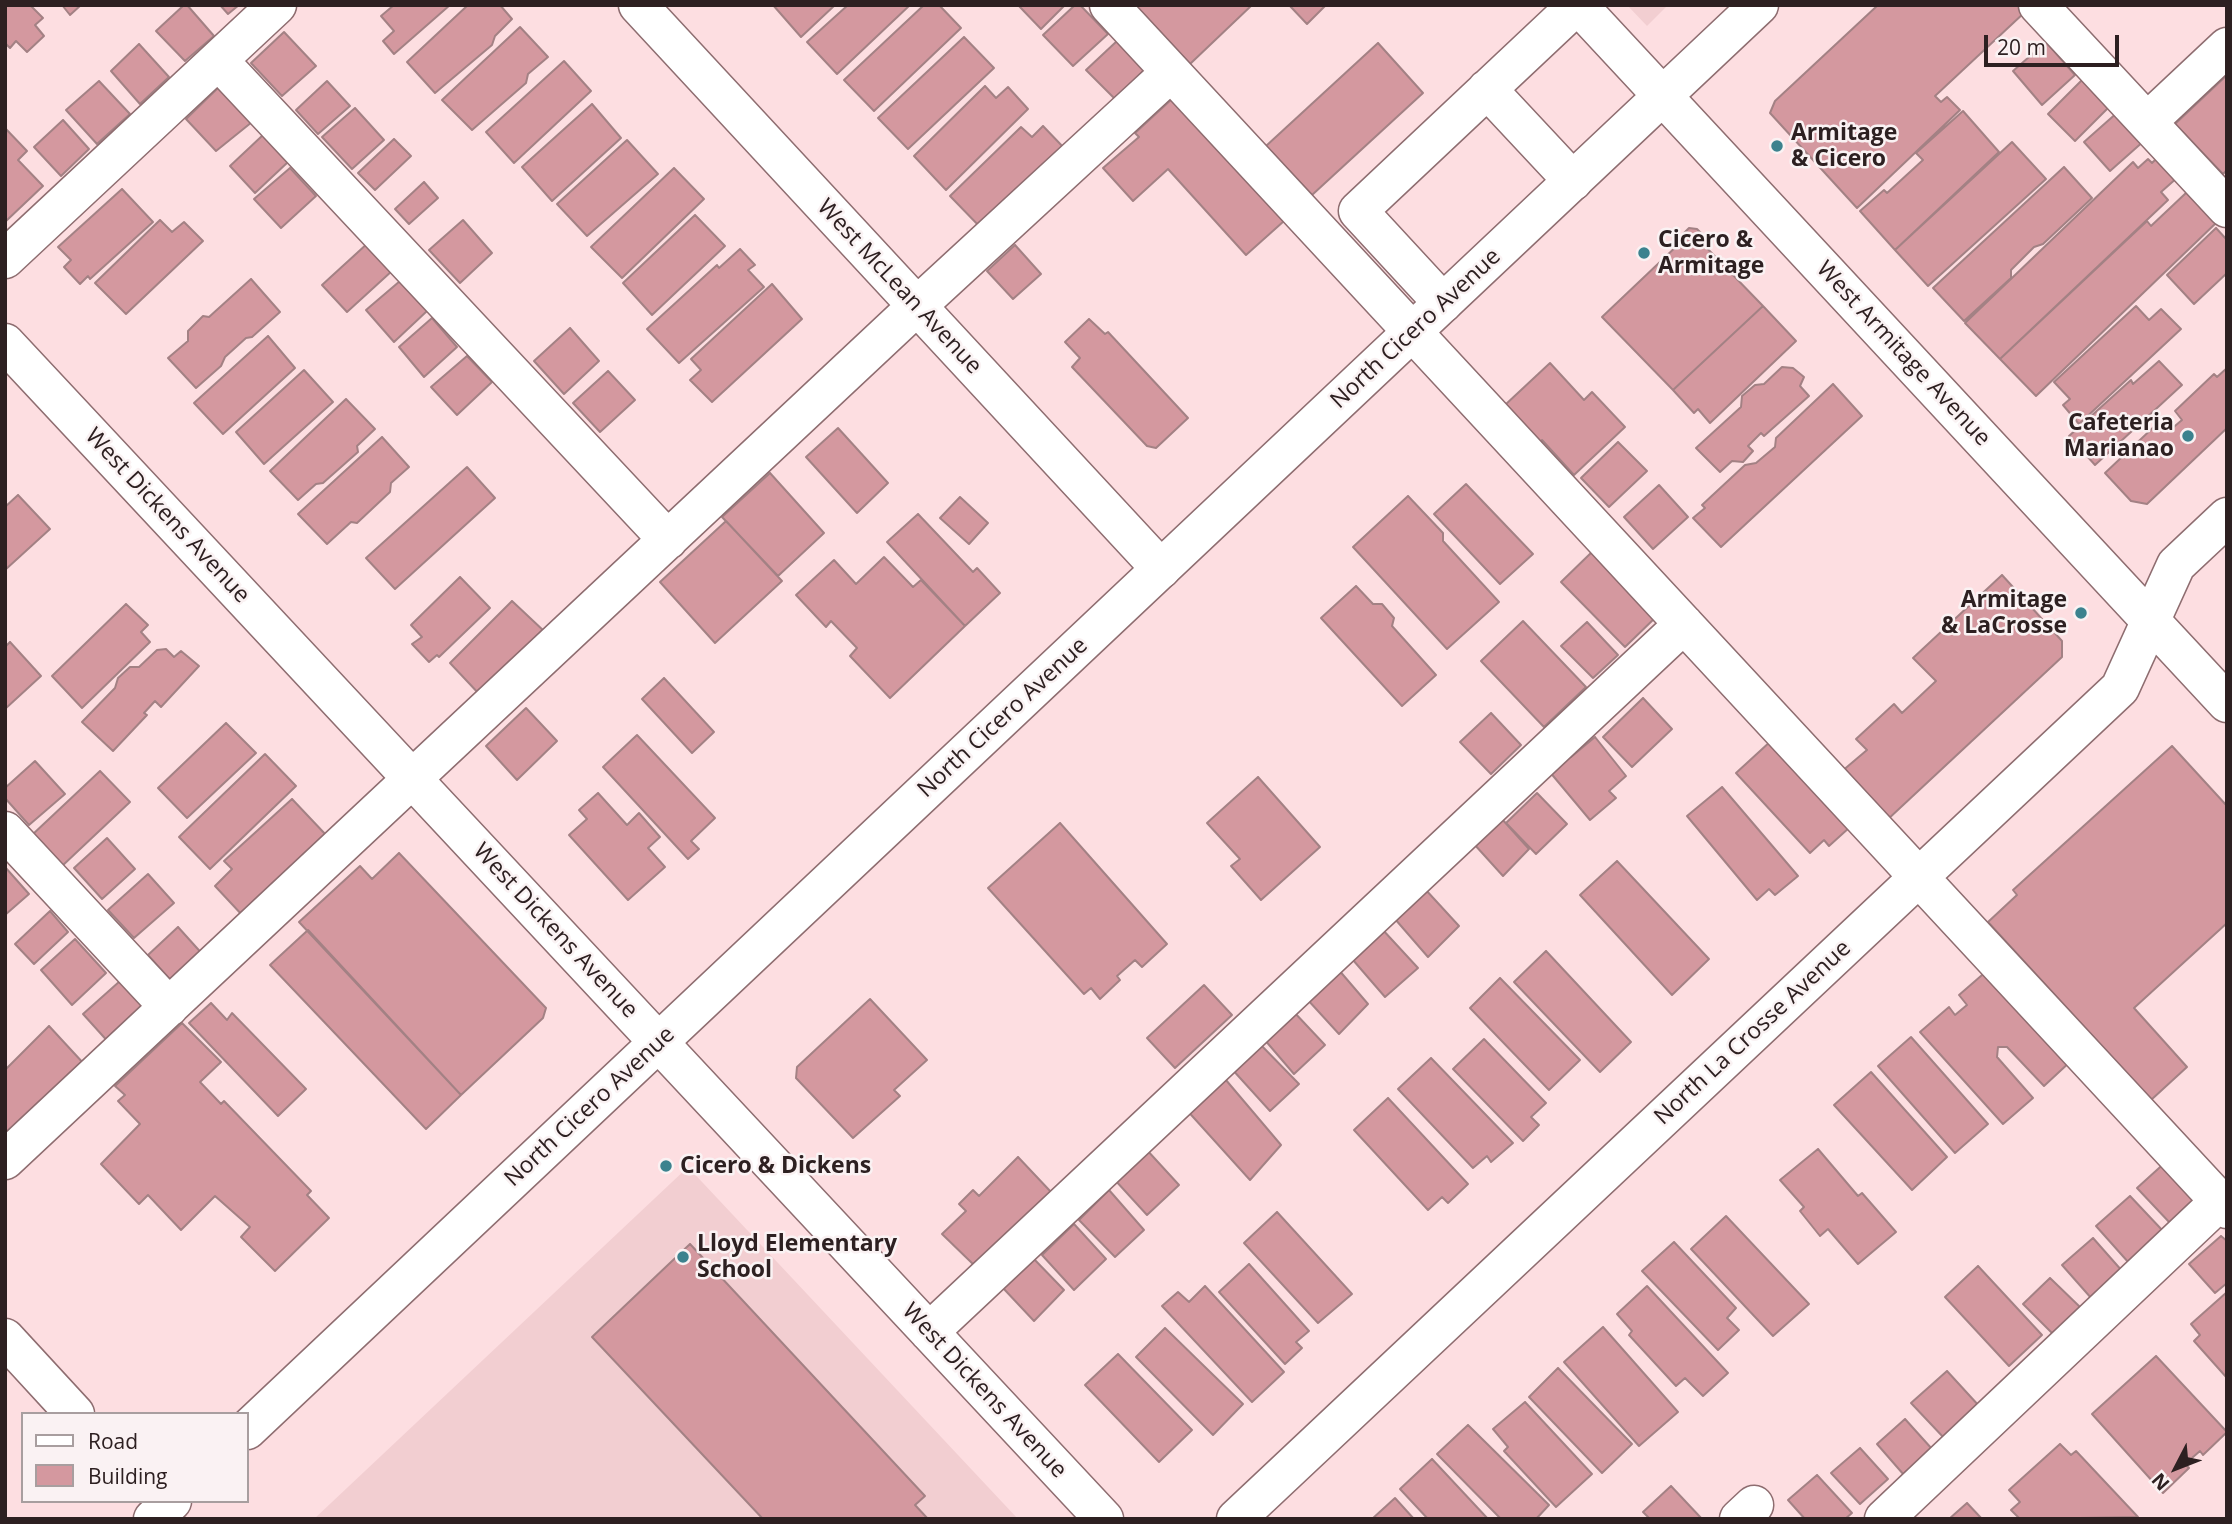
<!DOCTYPE html>
<style>
body{margin:0}
#map{position:relative;width:2232px;height:1524px;overflow:hidden;background:#fddee1;font-family:"Open Sans",sans-serif}
canvas{display:block}
.frame{position:absolute;inset:0;border:7px solid #2d2021;pointer-events:none}
.legend{position:absolute;left:21px;top:1412px;width:228px;height:91px;box-sizing:border-box;background:#faf2f3;border:2px solid #a89e9f;margin:0;padding:9px 12px;list-style:none;font-size:21px;color:#2d2021}
.legend li{display:flex;align-items:center;gap:14px;height:35px}
.legend b{width:35px;border:2px solid #a89e9f}
.north{position:absolute;left:2141px;top:1433px;width:70px;height:70px;-webkit-text-stroke:5px #faf2f3;paint-order:stroke;rotate:228deg;font-size:19px;font-weight:700;line-height:28px;text-align:center;color:#2d2021}
.north::after{content:'';display:block;margin:auto;width:24px;height:32px;background:#2d2021;clip-path:polygon(50% 0,100% 100%,50% 72%,0 100%)}
.scale{position:absolute;left:1984px;top:35px;width:135px;height:32px;box-sizing:border-box;border:4px solid #2d2021;border-top:0;padding-left:9px;font-size:21px;line-height:24px;white-space:nowrap;color:#2d2021;-webkit-text-stroke:5px #faf2f3;paint-order:stroke}
</style>
<div id="map">
<canvas width="2232" height="1524"></canvas>
<div class="frame"></div>
<ul class="legend">
<li><b style="height:9px;background:#fff"></b>Road</li>
<li><b style="height:19px;background:#d4989f"></b>Building</li>
</ul>
<div class="north">N</div>
<div class="scale">20 m</div>
</div>
<script>
const ctx = document.querySelector('canvas').getContext('2d');
ctx.lineJoin = 'round';
function fill(path, color) { ctx.fillStyle = color; ctx.fill(path, 'evenodd'); }
const shape = rows => new Path2D(rows.map(r => 'M' + r).join(''));
function stroke(path, color, width, dash) { ctx.strokeStyle = color; ctx.lineWidth = width; ctx.lineCap = dash ? 'butt' : 'round'; ctx.setLineDash(dash || []); ctx.stroke(path); }
function label(font, color, halo, rows, align = 'center') {
  ctx.font = font + ' "Open Sans",sans-serif'; ctx.lineWidth = 5; ctx.setLineDash([]); ctx.textBaseline = 'middle'; ctx.strokeStyle = halo; ctx.fillStyle = color; for (const [text, x, y, turn = 0] of rows) {
    ctx.save(); ctx.translate(x, y); ctx.rotate((+turn || 0) * Math.PI / 180); ctx.textAlign = isNaN(turn) ? turn : align; if (halo) ctx.strokeText(text, 0, 0); ctx.fillText(text, 0, 0); ctx.restore();
  }
}
const built = shape([
 [1627,5,1668,5,1647,26],
 [688,1167,1018,1519,314,1519]
]);
const building = shape([
 [5,5,30,5,43,18,35,25,44,36,27,52,16,41,10,48,5,43,5,5],
 [62,5,81,5,70,15,62,5],
 [184,5,187,5,214,36,185,61,156,31,184,5],
 [220,5,239,5,228,14,220,5],
 [394,5,450,5,394,54,383,41,394,31,381,16,394,5],
 [468,5,500,5,512,19,495,36,492,45,435,93,407,62,468,5],
 [773,5,835,5,801,37,773,5],
 [848,5,910,5,837,74,807,42,848,5],
 [924,5,939,5,961,28,874,111,844,80,924,5],
 [1018,5,1065,5,1041,29,1018,5],
 [1075,5,1080,5,1108,34,1073,66,1043,35,1075,5],
 [1135,5,1252,5,1190,64,1135,5],
 [1289,5,1326,5,1307,24,1289,5],
 [1878,5,2019,5,2025,12,1935,96,1941,102,1947,97,1960,110,1857,208,1770,113,1775,101,1878,5],
 [520,27,548,57,528,74,526,83,472,130,442,100,520,27],
 [284,32,316,66,282,96,251,63,284,32],
 [964,37,994,68,908,149,878,118,964,37],
 [1117,41,1144,70,1115,99,1086,70,1117,41],
 [2046,42,2075,75,2042,105,2013,71,2046,42],
 [1378,43,1423,93,1312,195,1266,146,1378,43],
 [139,44,169,77,140,104,111,71,139,44],
 [564,61,591,91,514,163,486,132,564,61],
 [2227,75,2227,170,2223,174,2175,124,2227,75],
 [2082,80,2108,108,2075,141,2048,114,2082,80],
 [99,81,130,114,97,144,66,110,99,81],
 [327,81,350,106,318,134,296,110,327,81],
 [221,85,252,122,216,151,186,119,221,85],
 [985,86,996,98,1008,87,1028,109,946,190,914,156,985,86],
 [1173,98,1284,221,1246,255,1168,169,1133,201,1103,168,1139,137,1135,133,1173,98],
 [592,104,621,138,552,201,522,167,592,104],
 [355,108,384,140,352,169,322,137,355,108],
 [1963,111,1999,152,1895,250,1860,211,1884,190,1887,193,1923,160,1916,153,1963,111],
 [2119,111,2145,140,2110,171,2084,142,2119,111],
 [63,120,89,149,61,176,34,147,63,120],
 [1043,126,1065,149,982,229,950,196,1021,127,1032,137,1043,126],
 [5,128,27,151,18,160,43,186,5,222,5,128],
 [263,135,288,162,255,193,230,166,263,135],
 [394,139,411,156,375,190,358,173,394,139],
 [627,140,658,174,587,236,557,204,627,140],
 [2012,142,2046,179,1928,286,1895,250,2012,142],
 [2158,157,2178,177,2161,192,2168,200,2000,359,1965,323,2133,162,2138,168,2148,159,2152,163,2158,157],
 [2064,167,2092,198,2043,244,2034,247,2011,270,2011,278,1964,321,1933,288,2064,167],
 [290,168,316,196,281,228,254,199,290,168],
 [674,168,704,199,622,278,591,247,674,168],
 [424,182,438,198,409,224,395,209,424,182],
 [122,189,153,222,90,279,88,276,80,284,64,267,71,260,58,247,122,189],
 [2187,192,2216,223,2036,396,2000,359,2147,221,2151,226,2187,192],
 [695,215,725,246,652,315,623,283,695,215],
 [160,220,172,232,184,222,203,241,126,314,95,283,160,220],
 [463,220,492,253,460,283,429,250,463,220],
 [1689,228,1697,229,1703,235,1701,242,1763,306,1673,390,1602,317,1681,242,1682,235,1689,228],
 [2216,228,2227,240,2227,273,2194,304,2167,275,2216,228],
 [369,242,393,270,347,312,322,285,369,242],
 [1015,245,1041,274,1013,299,987,271,1015,245],
 [740,249,755,265,748,270,764,287,679,363,647,329,717,265,719,268,740,249],
 [251,279,280,312,252,337,246,338,225,357,221,366,196,388,168,358,188,341,188,331,203,316,209,317,251,279],
 [400,281,427,311,394,342,366,310,400,281],
 [772,284,802,319,712,402,690,380,701,370,691,359,772,284],
 [1763,306,1796,341,1710,423,1698,409,1694,413,1673,390,1763,306],
 [2136,306,2149,320,2161,309,2181,329,2079,424,2063,405,2070,399,2054,382,2136,306],
 [432,318,457,347,424,377,399,347,432,318],
 [1089,319,1105,334,1108,332,1188,418,1156,448,1147,446,1072,367,1080,358,1065,342,1089,319],
 [570,328,599,361,564,394,534,361,570,328],
 [268,336,295,368,223,434,194,403,268,336],
 [467,356,492,382,457,415,431,387,467,356],
 [2159,361,2182,385,2095,465,2069,436,2131,380,2133,384,2159,361],
 [1550,363,1584,400,1592,392,1625,427,1574,475,1542,440,1540,443,1505,405,1550,363],
 [1782,367,1793,368,1804,377,1800,386,1809,396,1764,436,1761,433,1748,446,1753,451,1743,462,1732,461,1720,472,1696,448,1741,407,1742,396,1755,385,1764,384,1782,367],
 [2227,368,2227,428,2147,504,2131,501,2105,473,2159,422,2169,431,2182,420,2175,411,2214,374,2217,377,2227,368],
 [304,370,333,402,264,464,236,432,304,370],
 [608,371,635,400,600,432,573,403,608,371],
 [1833,384,1862,416,1721,547,1693,518,1705,508,1702,505,1745,465,1756,463,1775,447,1776,438,1833,384],
 [346,399,375,429,357,446,358,452,323,483,316,484,298,500,270,471,346,399],
 [838,428,888,483,857,513,806,457,838,428],
 [382,437,409,467,391,483,390,492,357,523,351,522,327,544,298,514,382,437],
 [1618,442,1647,471,1609,507,1581,478,1618,442],
 [467,467,495,498,395,589,366,558,467,467],
 [770,473,824,533,778,576,722,517,770,473],
 [1466,484,1533,554,1500,584,1434,514,1466,484],
 [1659,485,1688,517,1653,549,1624,517,1659,485],
 [18,495,50,529,5,570,5,507,18,495],
 [1408,496,1443,533,1443,541,1499,602,1447,649,1353,547,1408,496],
 [960,497,988,523,969,544,940,518,960,497],
 [918,514,973,572,977,568,1000,593,965,626,887,542,918,514],
 [726,521,782,581,715,643,660,582,726,521],
 [1594,550,1657,616,1625,647,1561,582,1594,550],
 [884,557,913,587,921,580,965,626,890,698,850,656,857,648,831,621,826,627,796,595,834,560,856,584,884,557],
 [2002,575,2062,641,2062,657,1886,821,1841,772,1867,750,1856,739,1894,704,1902,713,1936,681,1913,658,2002,575],
 [460,577,490,608,439,657,437,655,429,662,412,644,422,637,411,625,460,577],
 [1356,586,1373,604,1382,604,1394,618,1392,626,1436,675,1402,706,1321,618,1356,586],
 [512,601,545,632,481,696,450,663,512,601],
 [126,604,148,625,141,632,150,642,82,708,52,676,126,604],
 [1523,621,1586,687,1544,727,1481,661,1523,621],
 [1587,622,1618,655,1593,678,1561,646,1587,622],
 [10,642,41,676,5,709,5,647,10,642],
 [166,649,174,657,181,651,199,666,161,707,155,701,144,713,147,715,113,751,82,722,115,688,118,678,130,667,139,667,157,650,166,649],
 [664,678,714,732,692,753,642,699,664,678],
 [1643,698,1672,729,1632,767,1603,737,1643,698],
 [526,708,557,741,517,780,486,746,526,708],
 [1491,713,1521,745,1491,774,1460,742,1491,713],
 [226,723,256,753,187,818,158,788,226,723],
 [637,735,715,818,691,841,699,849,688,859,603,767,637,735],
 [1595,737,1626,776,1609,791,1616,798,1590,820,1549,771,1569,755,1571,757,1595,737],
 [1772,740,1850,827,1829,846,1824,840,1810,853,1736,773,1772,740],
 [2172,746,2227,806,2227,923,2134,1008,2187,1067,2151,1100,1988,922,2017,895,2013,890,2172,746],
 [265,754,296,786,210,869,179,837,265,754],
 [35,761,65,794,29,825,5,798,5,788,35,761],
 [100,771,130,802,61,867,32,835,100,771],
 [1258,777,1320,847,1261,900,1231,866,1240,859,1207,823,1258,777],
 [1722,787,1798,876,1775,895,1769,889,1757,900,1687,816,1722,787],
 [598,793,627,825,639,813,660,837,648,848,665,867,628,900,569,835,587,819,579,810,598,793],
 [1537,793,1567,824,1536,854,1506,823,1537,793],
 [292,799,327,836,243,916,215,886,232,869,224,861,292,799],
 [1501,818,1529,849,1503,876,1474,844,1501,818],
 [1060,823,1167,944,1142,967,1135,960,1117,976,1120,980,1100,999,1091,988,1084,994,988,888,1060,823],
 [107,838,135,869,102,899,74,868,107,838],
 [399,853,546,1008,543,1018,461,1095,299,922,360,866,372,879,399,853],
 [1617,861,1709,959,1672,995,1580,895,1617,861],
 [5,867,29,894,5,915,5,867],
 [148,874,174,903,134,938,108,910,148,874],
 [1425,889,1459,926,1428,957,1395,919,1425,889],
 [50,911,68,932,34,964,15,944,50,911],
 [178,927,205,957,175,985,148,955,178,927],
 [1382,929,1418,968,1385,997,1353,960,1382,929],
 [308,930,461,1095,426,1129,270,965,308,930],
 [75,939,106,973,72,1005,41,970,75,939],
 [1546,951,1631,1042,1600,1072,1514,982,1546,951],
 [1338,969,1368,1004,1339,1034,1307,999,1338,969],
 [1989,969,2072,1060,2044,1086,2007,1047,1998,1047,1997,1057,2033,1098,2003,1124,1920,1032,1949,1007,1955,1015,1967,1005,1959,995,1989,969],
 [1500,978,1580,1060,1549,1090,1470,1008,1500,978],
 [120,981,148,1011,111,1045,83,1014,120,981],
 [1204,985,1232,1015,1175,1068,1147,1038,1204,985],
 [870,999,927,1060,894,1090,900,1096,853,1138,796,1078,797,1067,870,999],
 [211,1003,227,1020,232,1013,306,1089,278,1116,189,1023,211,1003],
 [1293,1011,1325,1045,1294,1074,1264,1039,1293,1011],
 [182,1023,221,1062,200,1082,221,1104,224,1101,311,1191,307,1195,329,1218,275,1271,241,1237,250,1227,215,1196,181,1230,148,1195,139,1204,101,1164,140,1124,118,1101,125,1095,115,1086,182,1023],
 [49,1026,85,1065,5,1136,5,1070,49,1026],
 [1911,1037,1988,1124,1955,1153,1878,1066,1911,1037],
 [1484,1039,1546,1103,1531,1117,1539,1125,1523,1141,1453,1069,1484,1039],
 [1257,1041,1299,1084,1270,1111,1231,1068,1257,1041],
 [1431,1058,1513,1143,1491,1162,1487,1156,1473,1168,1398,1089,1431,1058],
 [1871,1072,1947,1157,1912,1190,1834,1105,1871,1072],
 [1220,1073,1281,1145,1250,1180,1184,1107,1220,1073],
 [1388,1098,1468,1184,1448,1203,1442,1197,1428,1210,1354,1130,1388,1098],
 [1146,1149,1179,1185,1147,1215,1115,1180,1146,1149],
 [1818,1149,1858,1196,1862,1193,1896,1232,1858,1264,1828,1229,1820,1236,1800,1211,1804,1207,1780,1180,1818,1149],
 [1018,1157,1051,1192,975,1266,942,1234,966,1211,959,1204,973,1190,979,1196,1018,1157],
 [2169,1159,2202,1195,2170,1223,2137,1188,2169,1159],
 [1109,1190,1144,1230,1115,1257,1079,1220,1109,1190],
 [2130,1196,2163,1231,2129,1263,2096,1226,2130,1196],
 [1277,1212,1352,1294,1318,1323,1244,1243,1277,1212],
 [1726,1216,1809,1304,1773,1336,1691,1249,1726,1216],
 [1074,1224,1106,1259,1074,1290,1042,1255,1074,1224],
 [2221,1236,2227,1241,2227,1283,2215,1293,2189,1264,2221,1236],
 [2093,1238,2123,1272,2092,1299,2062,1265,2093,1238],
 [1674,1242,1736,1308,1727,1318,1739,1330,1718,1350,1642,1271,1674,1242],
 [690,1244,925,1496,915,1505,928,1519,763,1519,592,1337,690,1244],
 [1033,1258,1064,1290,1034,1321,1003,1288,1033,1258],
 [1249,1264,1309,1331,1296,1342,1302,1348,1285,1364,1219,1292,1249,1264],
 [1978,1266,2042,1335,2009,1366,1945,1297,1978,1266],
 [2050,1278,2080,1307,2054,1335,2023,1304,2050,1278],
 [1205,1286,1284,1372,1252,1402,1162,1306,1178,1292,1189,1302,1205,1286],
 [1647,1286,1728,1373,1703,1396,1685,1378,1676,1386,1629,1335,1632,1331,1617,1314,1647,1286],
 [2227,1292,2227,1378,2194,1341,2200,1335,2191,1324,2227,1292],
 [1603,1327,1678,1412,1639,1446,1564,1362,1603,1327],
 [1165,1328,1243,1404,1213,1435,1136,1357,1165,1328],
 [1118,1354,1192,1430,1159,1462,1085,1385,1118,1354],
 [2156,1356,2227,1432,2203,1455,2200,1451,2185,1464,2189,1468,2163,1493,2092,1414,2156,1356],
 [1558,1368,1632,1444,1602,1473,1529,1397,1558,1368],
 [1947,1371,1980,1407,1945,1439,1911,1403,1947,1371],
 [1525,1402,1592,1474,1556,1507,1504,1451,1508,1447,1493,1429,1525,1402],
 [1905,1419,1932,1449,1904,1475,1877,1444,1905,1419],
 [1468,1425,1549,1505,1536,1519,1501,1519,1437,1454,1468,1425],
 [2060,1444,2071,1455,2076,1451,2138,1517,2020,1519,2011,1510,2020,1502,2009,1490,2060,1444],
 [1860,1448,1888,1479,1860,1504,1831,1473,1860,1448],
 [1432,1459,1488,1519,1428,1519,1400,1489,1432,1459],
 [1817,1475,1852,1513,1845,1519,1805,1519,1788,1500,1817,1475],
 [1671,1486,1702,1519,1650,1519,1643,1512,1671,1486],
 [1395,1498,1414,1519,1372,1519,1395,1498],
 [1967,1503,1982,1519,1949,1519,1967,1503]
]);
const minor = shape([
 [638,5,1161,569],
 [1109,5,2227,1209],
 [2038,5,2227,208],
 [218,60,668,540],
 [1487,89,1573,181],
 [2147,122,2227,47],
 [5,259,277,5],
 [1443,303,1358,211,1577,5],
 [5,343,1104,1519],
 [5,831,169,1007],
 [5,1160,917,306,1171,72],
 [929,1332,1684,624],
 [5,1338,75,1414],
 [1236,1519,2120,688,2176,565,2227,517],
 [1739,1519,1754,1505],
 [1884,1519,2220,1201]
]);
const major = shape([
 [1578,5,2227,703],
 [247,1430,1759,5],
 [153,1519,172,1501]
]);
const markers = [
 [1777,146,7,"#3c828e"],
 [1644,253,7,"#3c828e"],
 [2188,436,7,"#3c828e"],
 [2081,613,7,"#3c828e"],
 [666,1166,7,"#3c828e"],
 [683,1257,7,"#3c828e"]
];
const poiNames = [
 ["Armitage",1791,133],
 ["& Cicero",1791,159],
 ["Cicero &",1658,240],
 ["Armitage",1658,266],
 ["Cafeteria",2174,423,"right"],
 ["Marianao",2174,449,"right"],
 ["Armitage",2067,600,"right"],
 ["& LaCrosse",2067,626,"right"],
 ["Cicero & Dickens",680,1166],
 ["Lloyd Elementary",697,1244],
 ["School",697,1270]
];
const streetNames = [
 ["West McLean Avenue",899,287,47],
 ["North Cicero Avenue",1416,329,-43],
 ["West Armitage Avenue",1903,354,47],
 ["West Dickens Avenue",167,516,47],
 ["North Cicero Avenue",1003,718,-43],
 ["West Dickens Avenue",555,931,47],
 ["North La Crosse Avenue",1753,1033,-43],
 ["North Cicero Avenue",590,1107,-43],
 ["West Dickens Avenue",984,1391,47]
];
fill(built, '#f2ced1');
fill(building, '#d4989f');
stroke(building, '#a38184', 2);
stroke(minor, '#8e6d70', 41);
stroke(major, '#8e6d70', 41);
stroke(minor, '#fff', 38);
stroke(major, '#fff', 38);
for (const [x, y, r, color] of markers) { const dot = new Path2D(); dot.arc(x, y, r, 0, 2 * Math.PI); ctx.fillStyle = color; ctx.fill(dot); stroke(dot, '#faf2f3', 2.5); }
label('bold 23px', '#2d2021', '#faf2f3', poiNames, 'left');
label('23px', '#2d2021', '#faf2f3', streetNames);
</script>
